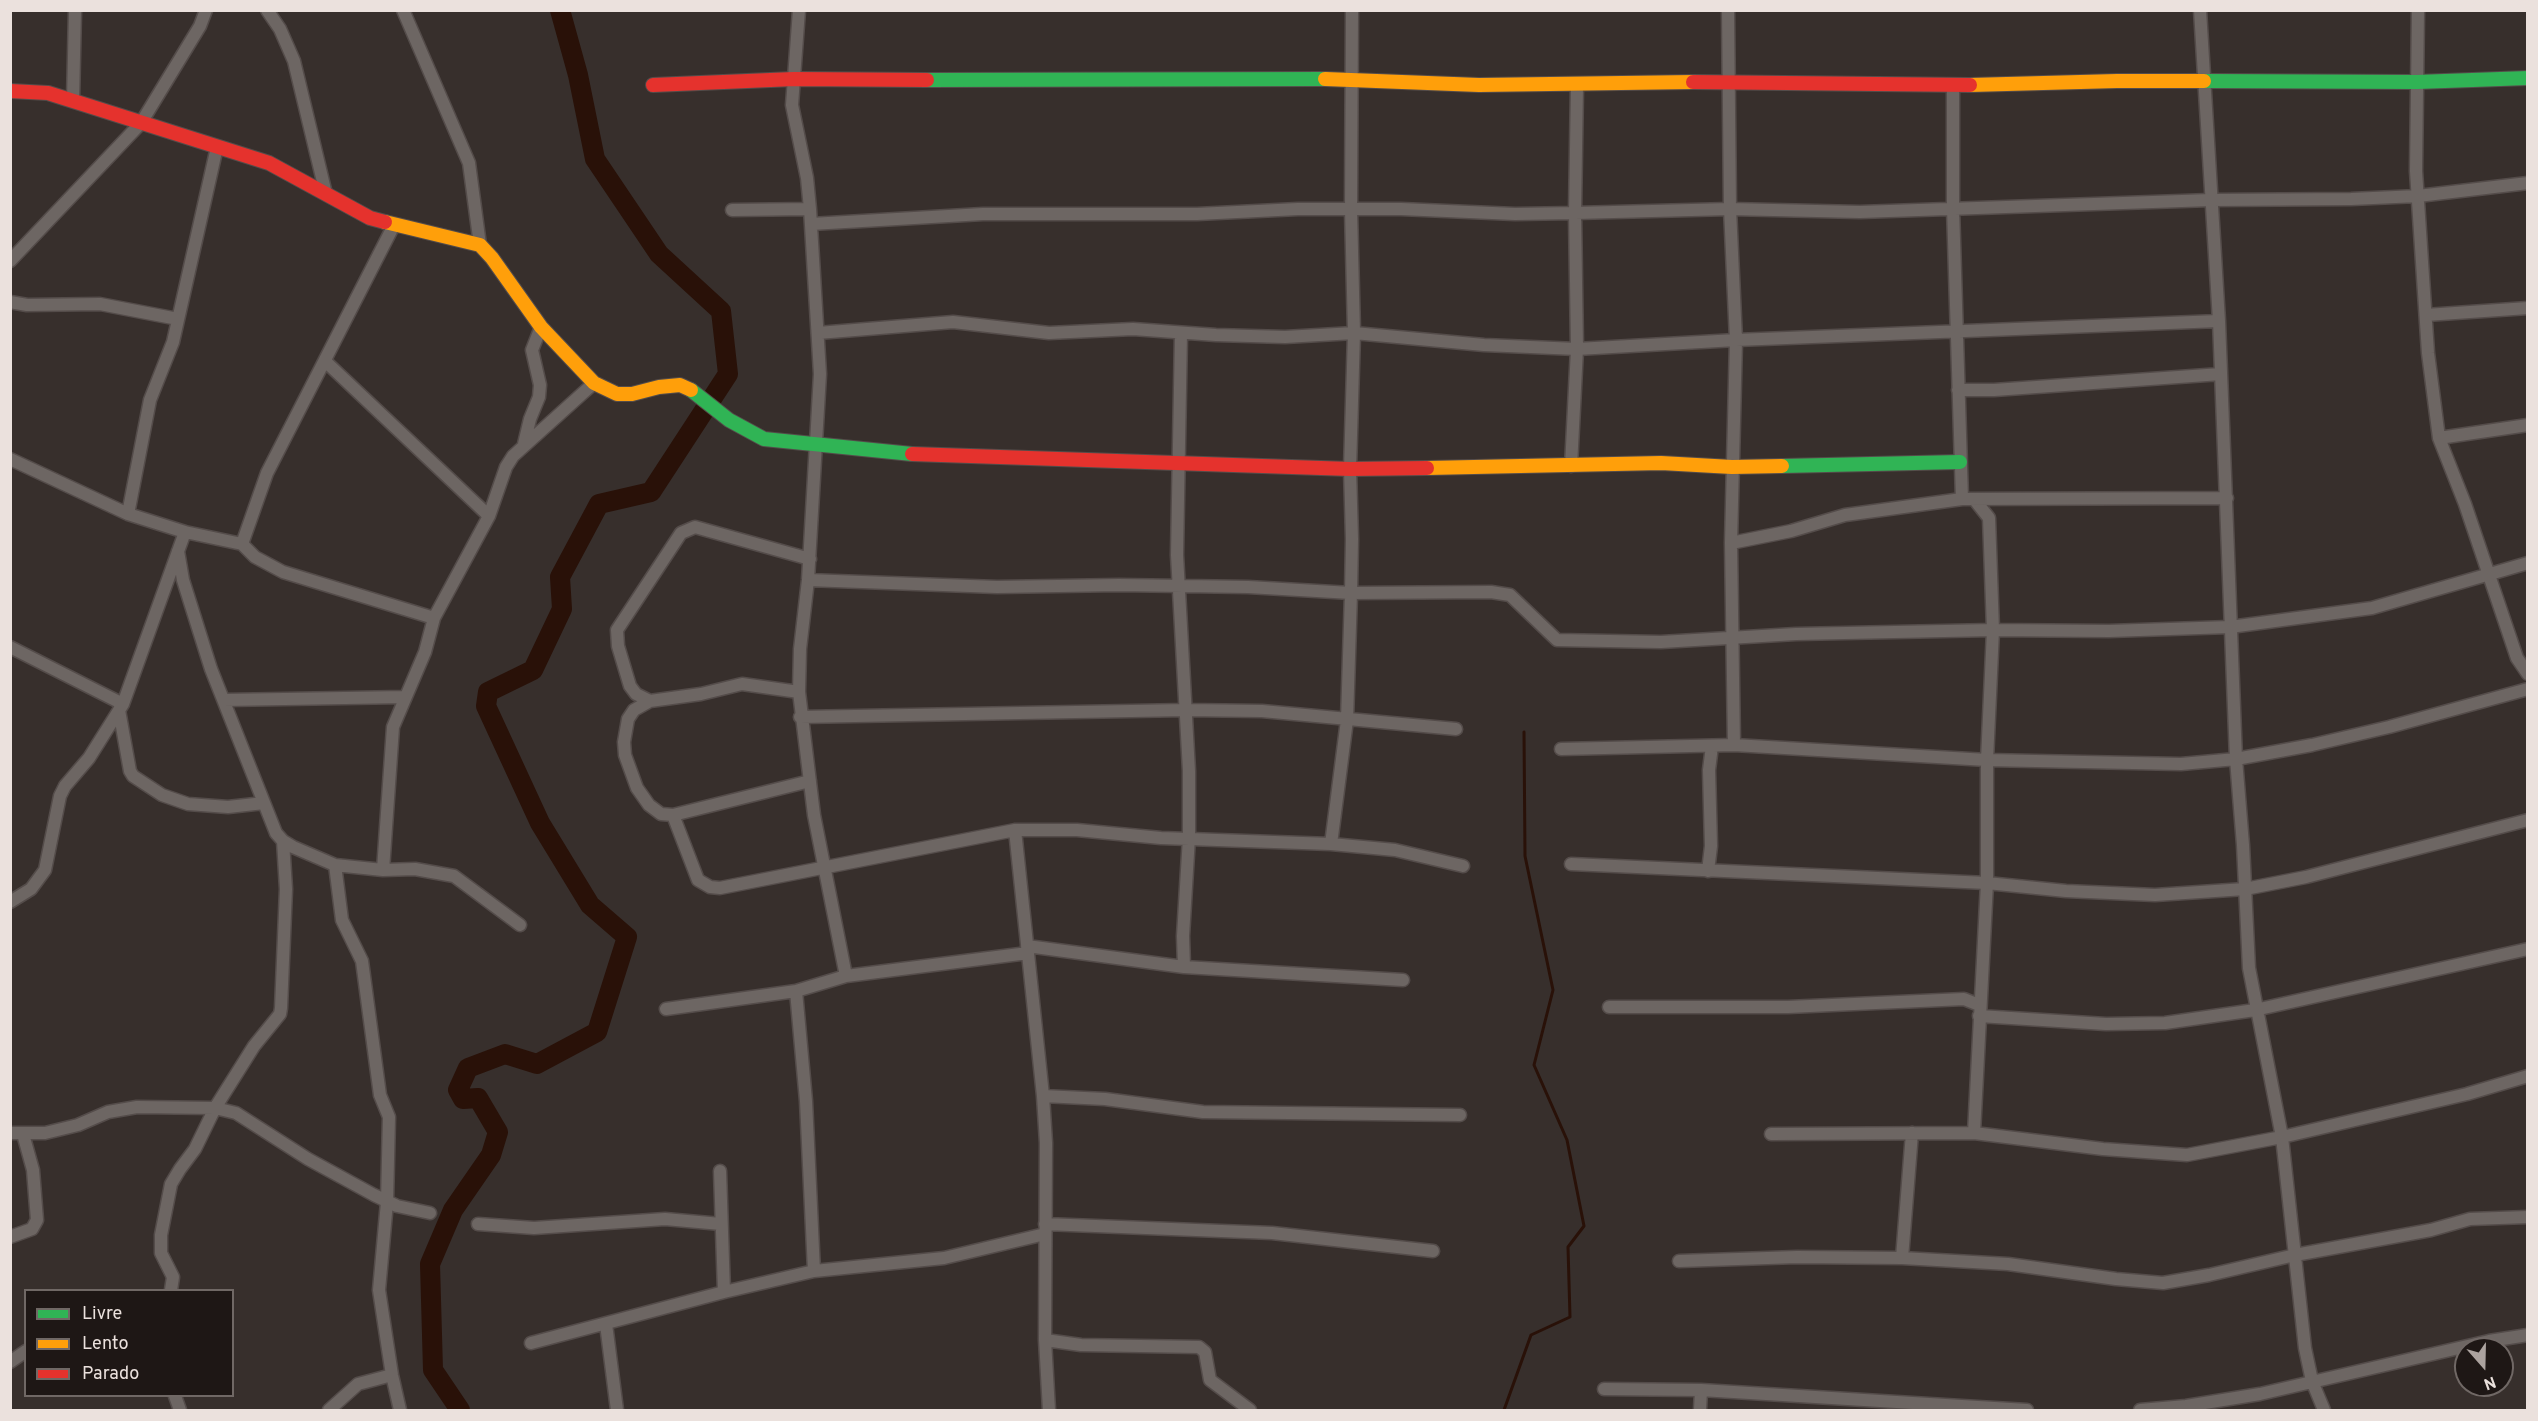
<!DOCTYPE html>
<style>
body{margin:0}
#map{position:relative;width:2538px;height:1421px;overflow:hidden;background:#372f2c;font-family:Overpass,sans-serif}
canvas{display:block}
.frame{position:absolute;inset:0;border:12px solid #ebe1dd;pointer-events:none}
.legend{position:absolute;left:24px;top:1289px;width:210px;height:108px;box-sizing:border-box;background:#1e1715;border:2px solid #706865;margin:0;padding:8px 10px;list-style:none;font-size:18px;color:#ebe1dd}
.legend li{display:flex;align-items:center;gap:12px;height:30px}
.legend b{width:30px;border:2px solid #706865}
.north{position:absolute;left:2454px;top:1337px;width:60px;height:60px;box-sizing:border-box;background:#1e1715;border:2px solid #706865;border-radius:50%;rotate:160deg;font-size:16px;font-weight:700;line-height:24px;text-align:center;color:#ebe1dd}
.north::after{content:'';display:block;margin:auto;width:21px;height:27px;background:#aca39f;clip-path:polygon(50% 0,100% 100%,50% 72%,0 100%)}
</style>
<div id="map">
<canvas width="2538" height="1421"></canvas>
<div class="frame"></div>
<ul class="legend">
<li><b style="height:8px;background:#30b455"></b>Livre</li>
<li><b style="height:8px;background:#ff9f0a"></b>Lento</li>
<li><b style="height:8px;background:#e5322d"></b>Parado</li>
</ul>
<div class="north">N</div>
</div>
<script>
const ctx = document.querySelector('canvas').getContext('2d');
ctx.lineJoin = 'round';
const shape = rows => new Path2D(rows.map(r => 'M' + r).join(''));
function stroke(path, color, width, dash) { ctx.strokeStyle = color; ctx.lineWidth = width; ctx.lineCap = dash ? 'butt' : 'round'; ctx.setLineDash(dash || []); ctx.stroke(path); }
const stream = shape([
 [1504,1410,1531,1335,1570,1317,1568,1247,1584,1226,1567,1140,1534,1065,1553,990,1525,856,1524,732]
]);
const river = shape([
 [460,1410,433,1370,430,1264,453,1210,491,1155,498,1132,478,1098,463,1099,458,1090,468,1068,505,1054,537,1064,597,1032,627,937,590,905,540,823,486,706,488,692,533,670,562,609,560,577,599,504,651,492,728,374,721,311,659,254,595,159,578,75,560,10]
]);
const street = shape([
 [267,10,280,29,294,61,326,194],
 [403,10,469,163,480,245],
 [799,10,792,105,807,178,810,209,820,374,808,580,800,649,799,692,814,815,846,976],
 [1728,10,1730,209,1736,340,1731,543],
 [2200,10,2219,321,2236,759,2243,845,2249,968,2282,1137,2305,1348,2312,1381,2324,1410],
 [2418,10,2416,171,2428,353,2439,438,2465,504,2517,658,2528,674],
 [1953,86,1953,208,1962,499],
 [73,101,75,10],
 [732,210,810,209],
 [811,224,983,214,1197,214,1298,209,1401,209,1515,214,1575,213,1577,85],
 [10,261,141,123,200,26,206,10],
 [10,302,27,305,100,304,178,319],
 [2426,315,2528,308],
 [818,333,953,322,1049,333,1133,329,1216,335,1285,337,1354,333,1484,345,1577,349,1736,340,2219,321],
 [325,361,489,516],
 [1958,390,1994,390,2221,374],
 [2439,438,2528,425],
 [524,444,530,419,539,397,540,385,532,350,541,327],
 [10,459,128,514,185,532,123,704,89,758,65,786,60,796,45,870,31,889,10,902],
 [1571,466,1577,349,1575,213,1730,209,1860,212,2211,200,2351,199,2418,196,2528,183],
 [128,514,150,400,173,342,217,147],
 [185,532,242,544,255,557,283,572,434,618],
 [242,544,267,473,394,225],
 [178,551,183,580,211,669,276,833,283,841,293,847,335,865,383,870,415,869,454,876,520,925],
 [808,580,997,587,1119,585,1248,587,1351,593,1491,592,1510,595,1557,640,1661,642,1796,634,1993,630,2109,631,2230,627,2372,608,2528,563],
 [10,647,123,704],
 [799,692,742,684,701,694,650,701,634,710,628,719,624,742,625,755,637,788,649,805,661,814,673,815,810,781],
 [224,700,405,697],
 [650,701,636,694,630,686,618,646,617,630,681,533,695,527,810,559],
 [119,710,130,771,133,776,162,795,188,804,228,807,264,803],
 [800,717,1186,710,1262,711,1456,729],
 [1734,745,1731,543,1791,531,1845,515,1962,499,2227,498],
 [1561,749,1734,745,1987,760,2181,764,2236,759,2312,745,2389,727,2528,689],
 [673,815,698,880,710,887,720,888,1015,830],
 [1331,844,1347,720,1351,593,1352,539,1350,469,1354,333,1351,210,1352,10],
 [1571,864,1987,883,2066,891,2155,895,2245,889,2306,877,2528,820],
 [335,865,342,920,362,961,380,1095,389,1117,387,1202,379,1290,392,1375,400,1410],
 [383,870,393,727,425,652,434,618,489,516,506,467,513,456,594,383],
 [1708,871,1711,846,1709,770,1712,746],
 [1027,946,1184,967,1183,936,1189,837,1189,771,1177,555,1181,333],
 [1184,967,1403,980],
 [796,991,806,1101,814,1271],
 [1609,1007,1788,1007,1964,999,1979,1005],
 [666,1009,796,991,846,976,1028,953],
 [1979,1016,2106,1024,2165,1023,2255,1010,2528,949],
 [1043,1096,1105,1099,1203,1112,1460,1115],
 [10,1133,45,1133,78,1125,108,1112,137,1107,215,1108,236,1113,308,1159,374,1195,397,1206,430,1213],
 [1974,1133,1987,883,1987,760,1993,630,1989,518,1974,499],
 [1771,1134,1974,1133,2103,1149,2187,1155,2282,1137,2467,1094,2528,1076],
 [720,1171,724,1292],
 [478,1224,534,1228,665,1219,721,1224],
 [1045,1224,1272,1233,1433,1251],
 [10,1237,32,1229,37,1220,33,1170,23,1134],
 [1902,1258,1912,1133],
 [1679,1261,1797,1257,1902,1258,2008,1264,2116,1279,2163,1283,2209,1275,2295,1255,2431,1230,2470,1219,2528,1217],
 [171,1290,173,1277,161,1253,161,1235,171,1184,180,1169,195,1149,215,1108,254,1046,280,1014,281,1008,286,889,283,841],
 [606,1324,617,1410],
 [1045,1340,1081,1345,1199,1347,1205,1352,1210,1380,1250,1410],
 [531,1343,724,1292,814,1271,944,1258,1045,1234],
 [10,1362,26,1351],
 [1604,1389,1701,1390,2027,1410],
 [175,1396,180,1410],
 [329,1410,358,1384,392,1375],
 [1049,1410,1045,1340,1046,1143,1043,1096,1015,830,1077,830,1161,838,1331,844,1395,850,1463,866],
 [1700,1410,1701,1390],
 [2140,1410,2186,1406,2260,1394,2489,1341,2528,1335]
]);
const fast = shape([
 [927,80,1325,79],
 [2204,81,2417,82,2528,78],
 [691,390,729,420,764,439,912,454],
 [1782,466,1960,462]
]);
const slow = shape([
 [1325,79,1479,85,1693,82],
 [1970,85,2117,81,2204,81],
 [385,222,480,245,492,258,541,327,594,383,617,394,632,394,659,387,680,385,691,390],
 [1427,468,1661,463,1732,467,1782,466]
]);
const jam = shape([
 [1693,82,1970,85],
 [653,85,794,79,927,80],
 [10,91,48,93,269,163,370,218,385,222],
 [912,454,1350,469,1427,468]
]);
stroke(stream, '#291108', 3);
stroke(river, '#291108', 20);
stroke(street, '#544c4a', 15);
stroke(fast, '#544c4a', 16);
stroke(slow, '#544c4a', 16);
stroke(jam, '#544c4a', 16);
stroke(street, '#6d6663', 12);
stroke(fast, '#30b455', 14);
stroke(slow, '#ff9f0a', 14);
stroke(jam, '#e5322d', 14);
</script>
